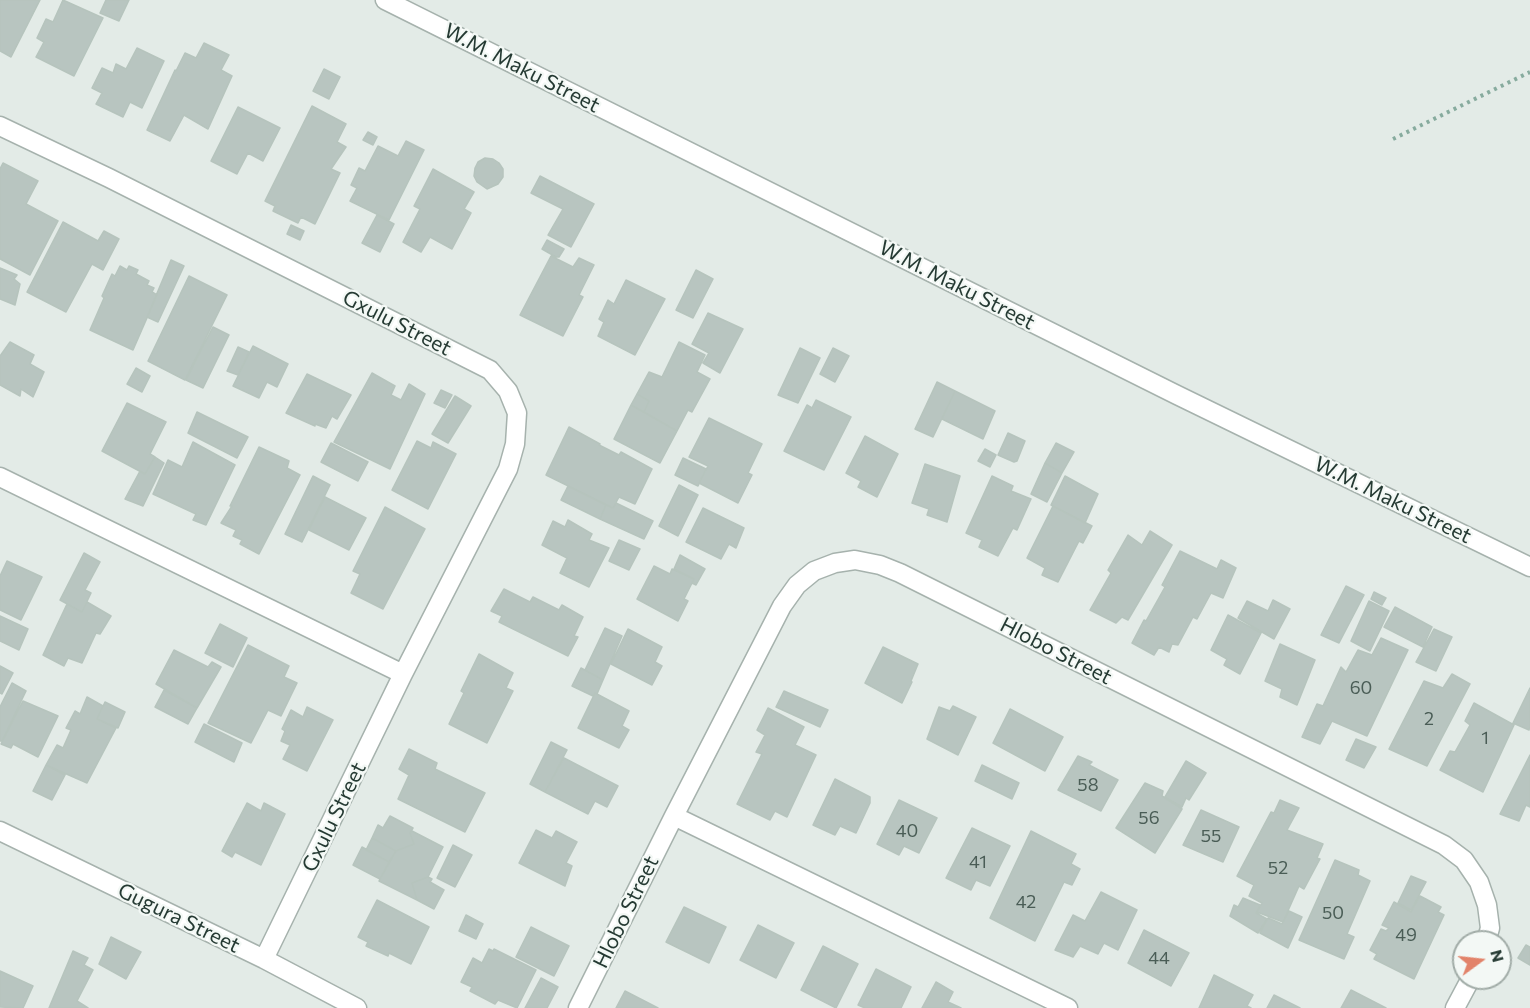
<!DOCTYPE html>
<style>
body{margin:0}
#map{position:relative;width:1530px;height:1008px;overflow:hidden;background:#e3ebe7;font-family:Commissioner,sans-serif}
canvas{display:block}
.north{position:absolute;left:1452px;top:930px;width:60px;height:60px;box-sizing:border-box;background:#f3f8f5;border:2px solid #a1aca7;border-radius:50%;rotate:75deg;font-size:16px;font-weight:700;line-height:24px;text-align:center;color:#253a33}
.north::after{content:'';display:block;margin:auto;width:21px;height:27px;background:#e2836a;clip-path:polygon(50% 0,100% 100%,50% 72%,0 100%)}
</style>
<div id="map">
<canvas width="1530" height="1008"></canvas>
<div class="north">N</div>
</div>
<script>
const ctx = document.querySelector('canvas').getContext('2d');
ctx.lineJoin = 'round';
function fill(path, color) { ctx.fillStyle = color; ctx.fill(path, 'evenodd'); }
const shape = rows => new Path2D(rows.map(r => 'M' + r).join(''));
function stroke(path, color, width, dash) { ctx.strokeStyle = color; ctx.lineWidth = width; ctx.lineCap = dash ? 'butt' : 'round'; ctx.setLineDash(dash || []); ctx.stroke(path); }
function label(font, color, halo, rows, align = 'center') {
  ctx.font = font + ' Commissioner,sans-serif'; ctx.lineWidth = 4.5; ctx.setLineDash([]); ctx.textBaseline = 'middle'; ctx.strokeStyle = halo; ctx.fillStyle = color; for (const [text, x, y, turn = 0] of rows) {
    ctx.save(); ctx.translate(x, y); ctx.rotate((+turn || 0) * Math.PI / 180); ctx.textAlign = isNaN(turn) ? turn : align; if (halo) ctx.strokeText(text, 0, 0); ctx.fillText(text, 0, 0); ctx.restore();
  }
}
const building = shape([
 [0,0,40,0,11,57,0,51,0,0],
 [63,0,103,18,74,76,36,57,44,42,37,38,46,19,53,22,63,0],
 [106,0,129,0,119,21,100,13,106,0],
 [204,43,229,55,221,70,232,76,208,129,184,115,170,141,147,130,175,70,176,71,185,53,196,58,204,43],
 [137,48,164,61,142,108,130,102,123,117,96,104,102,93,92,88,102,68,113,73,116,64,126,69,137,48],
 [324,69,340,77,329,99,313,91,324,69],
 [312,106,346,124,337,142,346,147,331,169,340,173,315,224,301,217,298,223,273,211,275,206,265,201,312,106],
 [238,107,280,128,263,161,248,153,237,174,211,161,238,107],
 [368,132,377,137,373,145,363,140,368,132],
 [406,141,424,150,389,220,350,201,357,188,351,185,359,168,365,171,378,146,398,156,406,141],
 [485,158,493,159,499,163,503,169,503,177,498,184,487,189,477,182,474,176,475,168,478,162,485,158],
 [3,163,38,181,26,204,58,221,30,275,0,259,0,169,3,163],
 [433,169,474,192,464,209,471,213,452,249,430,237,421,252,403,242,420,209,414,206,433,169],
 [540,176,594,204,571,247,548,235,563,209,531,193,540,176],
 [377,215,394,224,380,252,362,243,377,215],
 [63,222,98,241,104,231,119,239,103,270,92,264,66,312,27,292,63,222],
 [291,225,304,231,300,240,287,234,291,225],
 [547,240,564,249,559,257,556,257,542,249,547,240],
 [551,256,573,267,579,258,594,265,579,295,583,297,563,336,520,315,551,256],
 [171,260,184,266,158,322,147,317,171,260],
 [120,266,127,270,129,266,138,270,136,274,149,281,147,285,154,288,152,292,157,295,133,350,90,330,104,298,102,296,112,274,115,276,120,266],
 [0,268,17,275,14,279,20,284,15,305,0,299,0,268],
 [696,270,713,279,693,318,676,310,696,270],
 [189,276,227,295,185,380,148,361,189,276],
 [626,280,665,299,635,355,598,336,604,322,599,319,608,300,614,304,626,280],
 [708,313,743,329,720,373,703,363,709,353,692,344,708,313],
 [213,327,229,335,203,388,186,380,213,327],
 [10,342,34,355,30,364,44,372,33,397,21,389,20,396,0,385,0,356,10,342],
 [679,342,705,355,697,372,710,379,692,412,688,410,677,431,644,412,649,401,637,394,649,372,662,377,679,342],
 [253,346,288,364,277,387,267,382,259,398,233,386,253,346],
 [238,347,249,352,238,375,227,371,238,347],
 [800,348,820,358,798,403,778,395,800,348],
 [833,348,849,356,835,382,820,374,833,348],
 [136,368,150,376,142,392,127,384,136,368],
 [372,373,395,386,391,395,401,400,409,384,425,394,390,469,334,442,372,373],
 [307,374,351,395,337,419,332,416,326,428,315,424,315,426,286,413,307,374],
 [937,382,955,391,933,437,915,429,937,382],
 [441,390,452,395,445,408,434,403,441,390],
 [955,391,995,411,983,439,942,419,955,391],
 [637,394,649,401,644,412,631,405,637,394],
 [455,396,471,406,448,443,432,434,455,396],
 [816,400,851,417,824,470,784,451,807,405,812,408,816,400],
 [127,403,166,422,150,454,155,457,145,474,102,451,127,403],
 [631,405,677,431,660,463,614,439,631,405],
 [197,412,248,437,237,458,188,433,197,412],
 [709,418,762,444,748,473,752,475,738,503,699,483,708,466,689,457,709,418],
 [569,427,600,444,599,445,619,455,621,452,652,469,635,504,619,497,613,508,546,475,569,427],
 [1008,433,1025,441,1017,461,1014,462,998,455,1008,433],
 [865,436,898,454,877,497,858,487,861,481,846,473,865,436],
 [417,441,431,448,433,442,456,454,428,509,392,490,417,441],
 [193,442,235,465,206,525,193,520,196,514,153,494,168,460,182,467,193,442],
 [331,443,368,462,358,481,321,462,331,443],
 [1056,443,1074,452,1062,473,1045,463,1056,443],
 [259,447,289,461,287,468,300,475,259,554,240,544,242,540,233,536,236,530,221,523,232,506,230,506,259,447],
 [985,449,996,455,990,467,978,461,985,449],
 [155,457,164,463,143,506,125,499,140,471,145,474,155,457],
 [683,458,706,469,698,486,675,475,683,458],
 [1045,463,1062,473,1047,502,1031,494,1045,463],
 [925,464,960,476,947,522,927,515,929,509,912,503,925,464],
 [313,476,330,485,302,542,285,534,313,476],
 [992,476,1013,486,1011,491,1031,499,1017,530,1013,528,998,556,979,547,982,540,966,533,992,476],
 [1065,476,1098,494,1085,523,1051,505,1065,476],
 [679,485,698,495,678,536,659,526,679,485],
 [568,486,606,505,600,519,561,500,568,486],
 [325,497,366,518,349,550,309,530,325,497],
 [616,503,653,521,644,539,600,519,606,505,613,508,616,503],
 [1053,506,1092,526,1083,543,1079,541,1058,582,1042,575,1045,568,1027,558,1053,506],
 [385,507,425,529,383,609,351,593,360,574,353,571,385,507],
 [703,508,744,528,736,548,729,544,721,559,686,542,703,508],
 [568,520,592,534,589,540,609,548,589,587,560,573,567,558,542,545,553,521,565,527,568,520],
 [1150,531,1172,545,1128,620,1122,617,1116,623,1090,610,1111,573,1108,570,1128,535,1142,545,1150,531],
 [619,540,640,549,629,570,609,561,619,540],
 [1180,551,1217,569,1221,560,1236,568,1223,598,1211,593,1197,619,1193,617,1178,645,1172,644,1169,652,1159,647,1154,655,1132,643,1144,620,1146,621,1165,587,1162,585,1180,551],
 [84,553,100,562,85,590,91,593,82,612,60,600,84,553],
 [680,555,705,569,696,585,692,583,694,579,674,569,680,555],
 [7,561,42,577,21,620,0,610,0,576,7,561],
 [654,566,670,574,672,569,694,579,684,599,688,601,678,621,637,599,654,566],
 [1346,586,1364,595,1339,643,1321,635,1346,586],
 [504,589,530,602,533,597,559,610,562,605,583,617,574,636,578,637,568,656,499,622,502,616,491,611,504,589],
 [1374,592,1386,598,1382,605,1371,599,1374,592],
 [1273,600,1290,609,1274,639,1238,618,1247,601,1268,611,1273,600],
 [1369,601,1389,611,1370,651,1351,641,1369,601],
 [87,602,111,616,100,634,96,633,82,663,68,658,64,666,43,655,67,604,82,612,87,602],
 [1395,607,1432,627,1423,647,1384,627,1395,607],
 [1228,615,1261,633,1240,674,1224,665,1227,659,1211,650,1228,615],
 [0,616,28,629,19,650,0,641,0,616],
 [220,624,247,638,233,667,205,653,220,624],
 [605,628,622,636,603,680,585,670,605,628],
 [628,629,662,647,655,662,662,666,652,685,611,664,628,629],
 [1434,629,1452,637,1436,671,1416,662,1434,629],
 [1381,638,1408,650,1367,736,1332,721,1320,744,1302,737,1317,704,1323,706,1341,667,1346,672,1358,650,1372,655,1381,638],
 [1280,644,1315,660,1297,705,1280,697,1282,689,1265,681,1280,644],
 [248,645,289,666,284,677,297,683,281,716,268,710,251,743,208,723,248,645],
 [883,647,918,664,911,681,912,682,902,703,865,683,883,647],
 [174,650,208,667,212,662,221,667,197,708,156,684,174,650],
 [479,654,513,673,506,688,513,691,487,743,449,724,464,693,461,691,479,654],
 [0,666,13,673,2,694,0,693,0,666],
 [581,668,603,680,597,694,595,693,593,696,572,686,581,668],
 [1452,674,1470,684,1427,766,1389,749,1424,681,1443,688,1452,674],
 [12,683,26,691,2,741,0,741,0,707,12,683],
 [1530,688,1530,727,1529,730,1513,723,1530,688],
 [164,690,197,708,188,724,155,707,164,690],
 [784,691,828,710,820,727,776,707,784,691],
 [595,693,629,711,622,726,629,730,619,748,578,728,595,693],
 [87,697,103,706,97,719,116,728,87,783,46,765,57,745,63,748,71,730,66,728,75,711,80,714,87,697],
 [23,701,58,716,38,757,13,744,11,748,1,744,23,701],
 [105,702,125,712,118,728,97,719,105,702],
 [1474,703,1514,725,1483,792,1440,770,1450,751,1455,752,1470,725,1465,721,1474,703],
 [953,706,976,717,958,755,927,739,939,707,950,711,953,706],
 [307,707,333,720,307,771,283,759,290,745,281,741,285,731,282,729,291,710,303,717,307,707],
 [768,708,804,727,795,745,816,755,787,817,775,811,770,820,737,804,762,754,756,752,765,735,757,730,768,708],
 [1010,709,1063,737,1045,771,993,743,1010,709],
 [204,724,242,743,234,762,195,742,204,724],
 [1356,739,1376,747,1364,768,1346,760,1356,739],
 [551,742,567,750,545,792,530,784,551,742],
 [409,749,437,763,435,769,485,793,465,832,398,799,409,775,399,769,409,749],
 [1530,755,1530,807,1526,805,1519,821,1500,814,1530,755],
 [1078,756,1092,762,1089,765,1118,780,1101,811,1058,790,1078,756],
 [564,758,618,786,607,807,595,801,588,814,545,792,564,758],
 [1186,761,1206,773,1189,800,1186,798,1182,807,1165,797,1186,761],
 [46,765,65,775,52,800,33,791,46,765],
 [982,765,1019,783,1012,799,975,781,982,765],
 [835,779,870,797,870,803,856,833,840,826,835,835,813,825,835,779],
 [1145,783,1163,791,1162,796,1182,809,1155,853,1116,828,1145,783],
 [899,800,937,818,919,853,904,846,899,855,877,844,899,800],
 [1280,800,1299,808,1287,830,1323,844,1317,858,1320,859,1304,889,1299,886,1283,922,1257,912,1262,903,1249,896,1254,885,1237,876,1271,812,1274,813,1280,800],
 [247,803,261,811,264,803,285,814,261,865,235,852,232,857,222,851,247,803],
 [1201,810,1239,827,1223,862,1183,845,1201,810],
 [390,816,413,828,410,833,414,844,396,851,372,838,378,825,383,828,390,816],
 [972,828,1010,846,990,886,976,880,971,890,946,878,972,828],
 [536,830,552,838,556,831,577,842,566,863,572,866,565,886,519,863,536,830],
 [412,831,443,847,428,877,412,883,417,900,379,881,396,851,414,844,410,833,412,831],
 [1031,831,1076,854,1071,864,1080,869,1072,885,1064,882,1035,941,990,918,1031,831],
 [372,838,396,851,389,862,366,850,372,838],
 [453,845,472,855,455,887,437,878,453,845],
 [362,847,389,862,380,879,353,865,362,847],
 [1335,860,1359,870,1358,875,1370,881,1347,934,1354,937,1344,959,1299,940,1335,860],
 [1411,876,1426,882,1411,910,1398,903,1411,876],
 [428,877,432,879,430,882,444,890,434,909,417,900,412,883,428,877],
 [1101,892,1137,910,1118,950,1104,943,1098,954,1080,946,1073,957,1055,950,1073,915,1085,921,1101,892],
 [1420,896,1441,907,1438,912,1444,915,1414,979,1374,959,1377,954,1370,950,1381,929,1386,931,1389,928,1382,925,1394,902,1411,912,1420,896],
 [1243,898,1260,905,1256,913,1267,919,1258,933,1230,916,1234,905,1238,907,1243,898],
 [377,900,429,927,411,964,389,953,388,956,366,946,368,942,358,937,377,900],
 [684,907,726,927,709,963,666,942,684,907],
 [1289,911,1302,917,1288,948,1260,933,1268,918,1282,924,1289,911],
 [466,915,483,924,476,939,459,931,466,915],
 [758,925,794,943,776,978,740,960,758,925],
 [531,927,569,946,554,976,516,957,531,927],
 [1144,930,1189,953,1171,986,1128,963,1144,930],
 [111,937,141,952,126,979,99,964,111,937],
 [1526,945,1530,947,1530,965,1518,958,1526,945],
 [823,946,858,964,836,1008,801,990,823,946],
 [489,949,493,951,494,949,536,970,517,1008,498,1000,495,1004,470,991,472,987,461,982,473,958,482,963,489,949],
 [73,951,88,958,84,965,93,970,77,1001,88,1008,49,1008,73,951],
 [876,969,911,987,901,1008,865,1008,858,1005,876,969],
 [0,971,33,986,23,1008,0,1007,0,971],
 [1214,975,1253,995,1247,1006,1251,1008,1199,1008,1214,975],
 [541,978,558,987,547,1008,525,1008,541,978],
 [936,982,953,992,948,1002,961,1008,922,1008,936,982],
 [1351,990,1386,1008,1341,1008,1351,990],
 [625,991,658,1008,616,1008,625,991],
 [1274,995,1300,1008,1267,1008,1274,995]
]);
const path = shape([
 [1393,139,1530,72]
]);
const minor = shape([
 [385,0,1177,395,1530,567],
 [0,126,109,178,490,370,508,391,517,413,515,444,508,469,403,674,264,959],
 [0,477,403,674],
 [674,816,1068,1008],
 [0,831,264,959,357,1008],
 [578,1008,674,816,782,606,797,585,814,571,835,563,855,560,880,565,900,573,1444,845,1464,860,1479,882,1487,905,1490,928,1486,942],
 [1455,1008,1471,978]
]);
const numberNames = [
 ["60",1361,688],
 ["2",1429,719],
 ["1",1485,738],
 ["58",1088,785],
 ["56",1149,818],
 ["40",907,831],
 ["55",1211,836],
 ["41",978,862],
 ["52",1278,868],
 ["42",1026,902],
 ["50",1333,913],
 ["49",1406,935],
 ["44",1159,958]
];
const streetNames = [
 ["W.M. Maku Street",522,68,27],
 ["W.M. Maku Street",957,285,27],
 ["Gxulu Street",397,323,27],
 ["W.M. Maku Street",1393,500,26],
 ["Hlobo Street",1056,651,27],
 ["Gxulu Street",334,817,-64],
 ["Hlobo Street",626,912,-64],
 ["Gugura Street",179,918,26]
];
fill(building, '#b8c5c0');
stroke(building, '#b6c4bd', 1.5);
stroke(minor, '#a6b2ad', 21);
stroke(path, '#87ab9e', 4, [3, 4.5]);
stroke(minor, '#fff', 18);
label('18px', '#4a5d56', null, numberNames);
label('21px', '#253a33', '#f3f8f5', streetNames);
</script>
